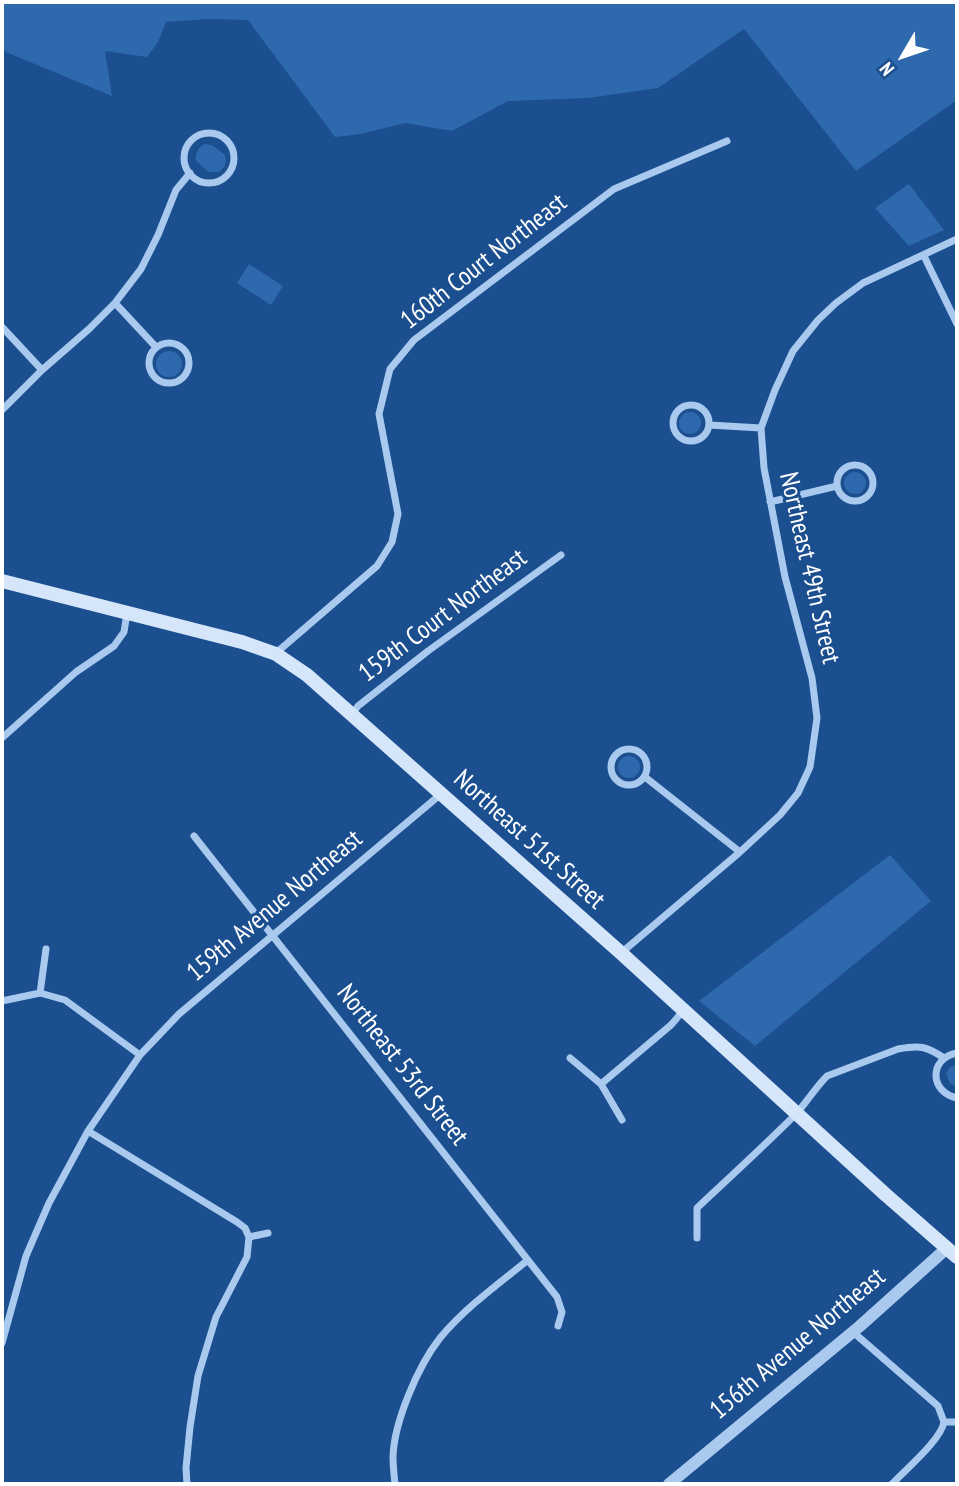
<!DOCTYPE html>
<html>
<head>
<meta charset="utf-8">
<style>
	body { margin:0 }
	#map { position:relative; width:959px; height:1486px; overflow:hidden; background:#1b4f8f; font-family:"PT Sans Narrow",sans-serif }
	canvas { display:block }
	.frame { position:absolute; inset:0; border:4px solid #fff; pointer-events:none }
	.north { position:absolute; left:868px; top:21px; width:70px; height:70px; -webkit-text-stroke:5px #1b4f8f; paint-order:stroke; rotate:231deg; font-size:19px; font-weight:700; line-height:28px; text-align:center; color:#fff }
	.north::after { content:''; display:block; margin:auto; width:24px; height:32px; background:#fff; clip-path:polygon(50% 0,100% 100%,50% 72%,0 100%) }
</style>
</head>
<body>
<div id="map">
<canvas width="959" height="1486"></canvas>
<div class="frame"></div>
<div class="north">N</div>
</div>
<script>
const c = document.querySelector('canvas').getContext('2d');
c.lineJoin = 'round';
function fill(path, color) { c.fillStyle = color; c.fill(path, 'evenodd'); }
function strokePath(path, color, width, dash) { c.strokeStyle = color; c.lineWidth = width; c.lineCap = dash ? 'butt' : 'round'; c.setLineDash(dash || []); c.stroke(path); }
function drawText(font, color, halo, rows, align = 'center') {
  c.font = font + ' "PT Sans Narrow",sans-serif'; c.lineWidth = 6; c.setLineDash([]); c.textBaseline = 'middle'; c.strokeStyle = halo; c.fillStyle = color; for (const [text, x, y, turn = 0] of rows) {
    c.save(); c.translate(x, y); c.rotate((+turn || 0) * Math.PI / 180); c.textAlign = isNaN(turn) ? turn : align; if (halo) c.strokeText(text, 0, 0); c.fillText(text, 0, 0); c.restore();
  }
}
const green = new Path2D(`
	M 2,2 L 957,2 L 957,100 L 856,171 L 744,29 L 658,88 L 588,98 L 508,101 L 452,131 L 405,123 L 361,134 L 335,137 L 248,20 L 209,19 L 166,22 L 158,42 L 147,57 L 105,51 L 112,96 L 6,52 L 2,46 Z
	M 205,144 L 212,145 L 225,155 C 227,162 226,167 219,172 L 209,172 L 196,161 C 195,153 198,147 205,144 Z
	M 909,184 L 944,230 L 909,246 L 875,208 Z
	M 249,264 L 283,286 L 271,305 L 237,283 Z
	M156 364a13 13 0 1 1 26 0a13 13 0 1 1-26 0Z
	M679 423a11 11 0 1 1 22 0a11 11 0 1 1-22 0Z
	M844 483a11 11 0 1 1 22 0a11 11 0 1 1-22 0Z
	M618 767a11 11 0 1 1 22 0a11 11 0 1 1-22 0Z
	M 890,855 L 931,901 L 755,1046 L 699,1001 Z
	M 957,1064 L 957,1087 L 950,1084 L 946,1074 L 949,1068 Z`);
const minor = new Path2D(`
	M184 158a25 25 0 1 1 50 0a25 25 0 1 1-50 0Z
	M 924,256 L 957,324
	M 115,303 L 156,347
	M 2,327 L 42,370
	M149 363a20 20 0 1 1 40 0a20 20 0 1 1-40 0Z
	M673 423a18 18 0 1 1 36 0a18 18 0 1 1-36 0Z
	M 2,410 L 42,370 L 89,329 L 115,303 L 141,269 L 158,235 L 176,190 L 190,173
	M 709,425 L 761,428
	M837 483a18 18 0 1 1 36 0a18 18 0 1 1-36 0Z
	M 770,502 L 837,486
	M 276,653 L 377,566 L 392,542 L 398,514 L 379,414 L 390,369 L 414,340 L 614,189 L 727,141
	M 352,714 L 358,706 L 428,651 L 561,555
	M 2,738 L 76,672 L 114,646 L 124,632 L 127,613
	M611 767a18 18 0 1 1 36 0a18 18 0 1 1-36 0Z
	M 645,777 L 740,852
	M 194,836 L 557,1297 L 562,1312 L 558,1326
	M 621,953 L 740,852 L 780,815 L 798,793 L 810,767 L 817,718 L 812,678 L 785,577 L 764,468 L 761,428 L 775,390 L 793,351 L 818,320 L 836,303 L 863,283 L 957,239
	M 40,993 L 46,949
	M 2,1001 L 40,993 L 65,1000 L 140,1055
	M 957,1053 C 929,1058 929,1092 957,1098
	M 570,1058 L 601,1084 L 622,1120
	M 601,1084 L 671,1025 L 683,1011
	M 88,1131 L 237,1222 L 245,1228 L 249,1237
	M 249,1237 L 268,1233
	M 697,1238 L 697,1208 C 730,1177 764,1146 796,1114 C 807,1102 815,1088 827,1076 L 898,1049 C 920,1045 926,1046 944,1058
	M 853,1332 L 938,1406 L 944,1422
	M 2,1343 L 26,1256 L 49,1203 L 88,1131 L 140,1055 L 179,1014 L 441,794
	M 944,1422 L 957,1422
	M 187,1484 L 186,1468 L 190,1427 L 198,1376 L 216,1317 L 247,1257 L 249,1237
	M 395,1484 C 394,1475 393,1466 393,1457 C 394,1422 418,1366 440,1338 C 465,1308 498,1284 528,1260
	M 892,1484 C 905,1470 941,1440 944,1422`);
const tertiary = new Path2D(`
	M 669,1484 L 860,1326 L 947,1248`);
const secondary = new Path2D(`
	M 2,581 L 242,642 L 276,654 L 307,675 L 621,953 L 886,1195 L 957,1257`);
const streetNames = [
	["160th Court Northeast",484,262,-38],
	["Northeast 49th Street",809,568,77],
	["159th Court Northeast",443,616,-37],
	["Northeast 51st Street",529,840,42],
	["159th Avenue Northeast",275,906,-40],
	["Northeast 53rd Street",402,1065,52],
	["156th Avenue Northeast",798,1344,-40]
];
fill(green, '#2e69ad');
strokePath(minor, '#a9c9ee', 7);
strokePath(tertiary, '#a9c9ee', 12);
strokePath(secondary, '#d6e6fa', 14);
drawText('26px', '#fff', '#1b4f8f', streetNames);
</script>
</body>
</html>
